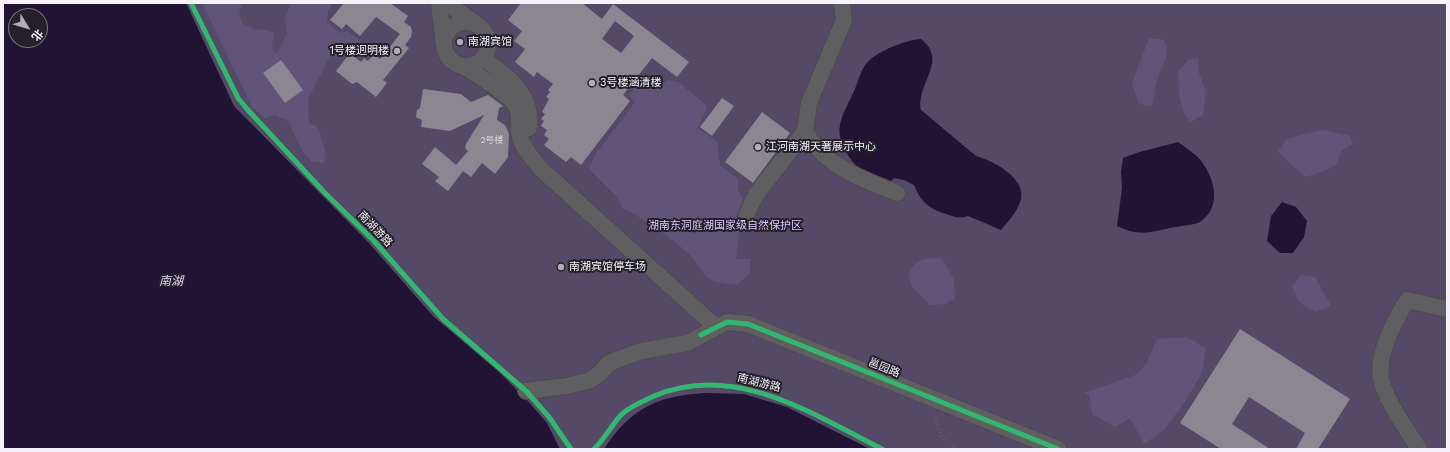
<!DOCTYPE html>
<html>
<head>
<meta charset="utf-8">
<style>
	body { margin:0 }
	#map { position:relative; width:1450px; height:452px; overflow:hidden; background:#2f2d33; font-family:"Work Sans","Noto Sans SC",sans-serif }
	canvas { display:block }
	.frame { position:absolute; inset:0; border:4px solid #f5f3f9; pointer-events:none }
	.north { position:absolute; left:8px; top:8px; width:40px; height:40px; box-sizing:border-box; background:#25212b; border:1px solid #78757d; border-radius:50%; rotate:128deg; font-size:11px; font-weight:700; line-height:16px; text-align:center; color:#f5f3f9 }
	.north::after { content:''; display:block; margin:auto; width:14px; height:18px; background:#b0aeb4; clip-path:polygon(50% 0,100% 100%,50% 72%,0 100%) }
</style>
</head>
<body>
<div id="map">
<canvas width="1450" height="452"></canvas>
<div class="frame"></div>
<div class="north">北</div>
</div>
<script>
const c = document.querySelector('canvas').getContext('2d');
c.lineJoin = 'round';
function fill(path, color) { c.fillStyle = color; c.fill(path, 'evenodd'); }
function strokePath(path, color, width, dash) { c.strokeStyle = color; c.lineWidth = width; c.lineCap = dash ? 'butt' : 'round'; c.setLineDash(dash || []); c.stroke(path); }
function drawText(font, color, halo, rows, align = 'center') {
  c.font = font + ' "Work Sans","Noto Sans SC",sans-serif'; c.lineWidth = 4; c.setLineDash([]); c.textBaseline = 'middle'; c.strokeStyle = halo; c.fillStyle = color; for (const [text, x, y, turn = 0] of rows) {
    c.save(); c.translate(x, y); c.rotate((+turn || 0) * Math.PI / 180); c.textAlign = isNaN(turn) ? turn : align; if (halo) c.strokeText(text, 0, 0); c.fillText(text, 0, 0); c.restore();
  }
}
const green = new Path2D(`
	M 3,3 L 1447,3 L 1447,449 L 3,449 ZM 16,16 L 40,16 L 40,40 L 16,40 Z`);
const forest = new Path2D(`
	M 202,3 L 242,3 L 239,13 L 242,23 L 255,30 L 262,29 L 274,33 L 272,46 L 274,53 L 278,52 L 287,34 L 285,21 L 290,3 L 333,3 L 328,11 L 327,22 L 340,33 L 348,31 L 361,42 L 366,49 L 363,54 L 352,49 L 343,57 L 331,54 L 308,99 L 309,122 L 319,129 L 326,154 L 324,163 L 312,162 L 303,152 L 288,121 L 275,115 L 265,118 L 252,107 Z
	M 1149,38 L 1164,40 C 1172,55 1161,66 1157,81 C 1154,89 1154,98 1152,106 L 1139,104 L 1132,83 Z
	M 1198,58 L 1199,73 L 1206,91 L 1203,115 L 1190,122 C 1178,107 1179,90 1178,71 L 1188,60 Z
	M 668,80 L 678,82 L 706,105 L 706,110 L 697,128 L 717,141 L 720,165 L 738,179 L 738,189 L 744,203 L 740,221 L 736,259 L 750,259 L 750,273 L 737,285 C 729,284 715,283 708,278 C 702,273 698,264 693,258 C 680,244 640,215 623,209 L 617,197 L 589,169 L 595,155 L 635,102 L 629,95 L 639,83 L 657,87 Z
	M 1324,130 L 1350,136 L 1353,144 L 1342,150 L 1336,165 L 1322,172 L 1305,177 L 1278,152 L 1286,140 L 1303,134 Z
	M 942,258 L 954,280 L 955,298 L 946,304 L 930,305 L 913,288 L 908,276 C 916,257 924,259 942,258 Z
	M 1301,275 L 1315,277 L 1331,306 L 1315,312 L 1299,302 L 1292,286 Z
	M 1186,337 L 1206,348 L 1202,373 L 1184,403 L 1164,430 L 1144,444 L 1130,418 L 1115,427 L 1092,414 L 1089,395 L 1084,393 L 1138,374 L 1147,362 L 1157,339 Z`);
const water = new Path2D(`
	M 3,3 L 186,3 L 234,106 L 369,243 L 433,316 L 499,372 L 527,400 L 547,423 L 560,449 L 3,449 ZM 16,16 L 40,16 L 40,40 L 16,40 Z
	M 921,39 C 949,61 916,83 921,110 L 976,156 C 992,160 1026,178 1021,199 C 1018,211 1008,222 1001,230 L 968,216 C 959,219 955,217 946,214 C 929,209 921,202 914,185 L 904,180 L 894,178 L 889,183 C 878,177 860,172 852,161 C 830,131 841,119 855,89 C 858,81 861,70 866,64 C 876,51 906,40 921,39 Z
	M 1178,142 C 1186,148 1196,154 1202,162 C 1215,180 1222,207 1200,222 C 1195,225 1177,226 1170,228 C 1148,233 1138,236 1117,226 L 1122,188 L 1121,172 L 1123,158 L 1136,153 Z
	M 1282,202 L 1296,207 L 1307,221 L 1304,237 L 1293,253 L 1280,253 L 1267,241 L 1271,216 Z
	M 705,393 L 744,394 L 787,407 L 870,449 L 604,449 C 631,408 657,396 705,393 Z`);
const building = new Path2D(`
	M 344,3 L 390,3 L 408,16 L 404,22 L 411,27 L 412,32 L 411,37 L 405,45 L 409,48 L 383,80 L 387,83 L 376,97 L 357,82 L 352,84 L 336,71 L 350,53 L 361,62 L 364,58 L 368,61 L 373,54 L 380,59 L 400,34 L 376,17 L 360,36 L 346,24 L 342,29 L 330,20 Z
	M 521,3 L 582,3 L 602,19 L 613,4 L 689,62 L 677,77 L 652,58 L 623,95 L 630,101 L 581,165 L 571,157 L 566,162 L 544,145 L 549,139 L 544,135 L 547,130 L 541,126 L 544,121 L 541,119 L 545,114 L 542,112 L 549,99 L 546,97 L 550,92 L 548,90 L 553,84 L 537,72 L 534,77 L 515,62 L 525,49 L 514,41 L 522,31 L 508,20 ZM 615,21 L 634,36 L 621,53 L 602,39 Z
	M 281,60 L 303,90 L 285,103 L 263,73 Z
	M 423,89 L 461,94 L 471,102 L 488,95 L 503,106 L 499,108 L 497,120 L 505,125 L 509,134 L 508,157 L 495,174 L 482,163 L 471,177 L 463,171 L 448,191 L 435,181 L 439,177 L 422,164 L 435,147 L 456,165 L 468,151 L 465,148 L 466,144 L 484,115 L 450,131 L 421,127 L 422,120 L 416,117 L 417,110 L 420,108 Z
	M 722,98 L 734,106 L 712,136 L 700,127 Z
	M 762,112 L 790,133 L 753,183 L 725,162 Z
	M 1240,329 L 1350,399 L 1318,449 L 1296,449 L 1305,433 L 1249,397 L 1232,424 L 1270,449 L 1221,449 L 1180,423 Z`);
const path = new Path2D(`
	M 934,413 L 941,436 L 955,449`);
const minor = new Path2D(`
	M 439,3 L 444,45
	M 447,3 L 476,24
	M444 44a22 22 0 1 1 44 0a22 22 0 1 1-44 0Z
	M 483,58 C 507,76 534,94 529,128
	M 463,66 C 476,74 511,95 517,108 C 521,117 518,123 519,132 C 521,147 532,157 541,169 L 716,327
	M 805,131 C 824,166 862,179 897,193
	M 746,216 L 755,196 L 805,131 L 809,103 L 844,20 L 842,5
	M 526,391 L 567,386 L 590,380 L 599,374 L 609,363 L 641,351 L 687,343 L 727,322 L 748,324 L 1058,449
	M 1419,449 C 1407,429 1385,401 1381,378 C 1377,351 1395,322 1407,300 L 1447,309`);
const cycleway = new Path2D(`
	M 191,3 L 238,98 L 247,109 L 324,192 L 374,241 L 443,319 L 526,391 L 549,417 L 571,449
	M 701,335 L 727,322 L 748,324 L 1058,449
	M 594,449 C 605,439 612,424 622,414 C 630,406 644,401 654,396 C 735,362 812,414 882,449`);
const markers = [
	[460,42,4,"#b0aeb4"],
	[397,51,4,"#b0aeb4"],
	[592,83,4,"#b0aeb4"],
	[758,147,4,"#b0aeb4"],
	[561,267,4,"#b0aeb4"]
];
const numberNames = [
	["2号楼",492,140]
];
const poiNames = [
	["南湖宾馆",468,42],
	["1号楼迥明楼",389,51,"right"],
	["3号楼涵清楼",600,83],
	["江河南湖天著展示中心",766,147],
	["南湖宾馆停车场",569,267]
];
const parkNames = [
	["湖南东洞庭湖国家级自然保护区",725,226]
];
const streetNames = [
	["南湖游路",375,229,46],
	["邕园路",884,368,22],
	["南湖游路",759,383,14]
];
const waterNames = [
	["南湖",171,281]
];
fill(green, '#544a68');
fill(forest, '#605478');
fill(water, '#201333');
fill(building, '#8a8692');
strokePath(minor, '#4c4b4f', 18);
strokePath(path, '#636266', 2, [1, 3]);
strokePath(minor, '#5f5e61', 16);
strokePath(cycleway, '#33b770', 5);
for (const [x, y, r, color] of markers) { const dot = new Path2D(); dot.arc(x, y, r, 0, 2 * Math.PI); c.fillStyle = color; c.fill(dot); strokePath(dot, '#25212b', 1.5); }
drawText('9px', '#dad8df', null, numberNames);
drawText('11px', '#f5f3f9', '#25212b', poiNames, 'left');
drawText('11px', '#d7c5fc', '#25212b', parkNames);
drawText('11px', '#f5f3f9', '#25212b', streetNames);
drawText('italic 12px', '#e1d4fd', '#25212b', waterNames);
</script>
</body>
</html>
